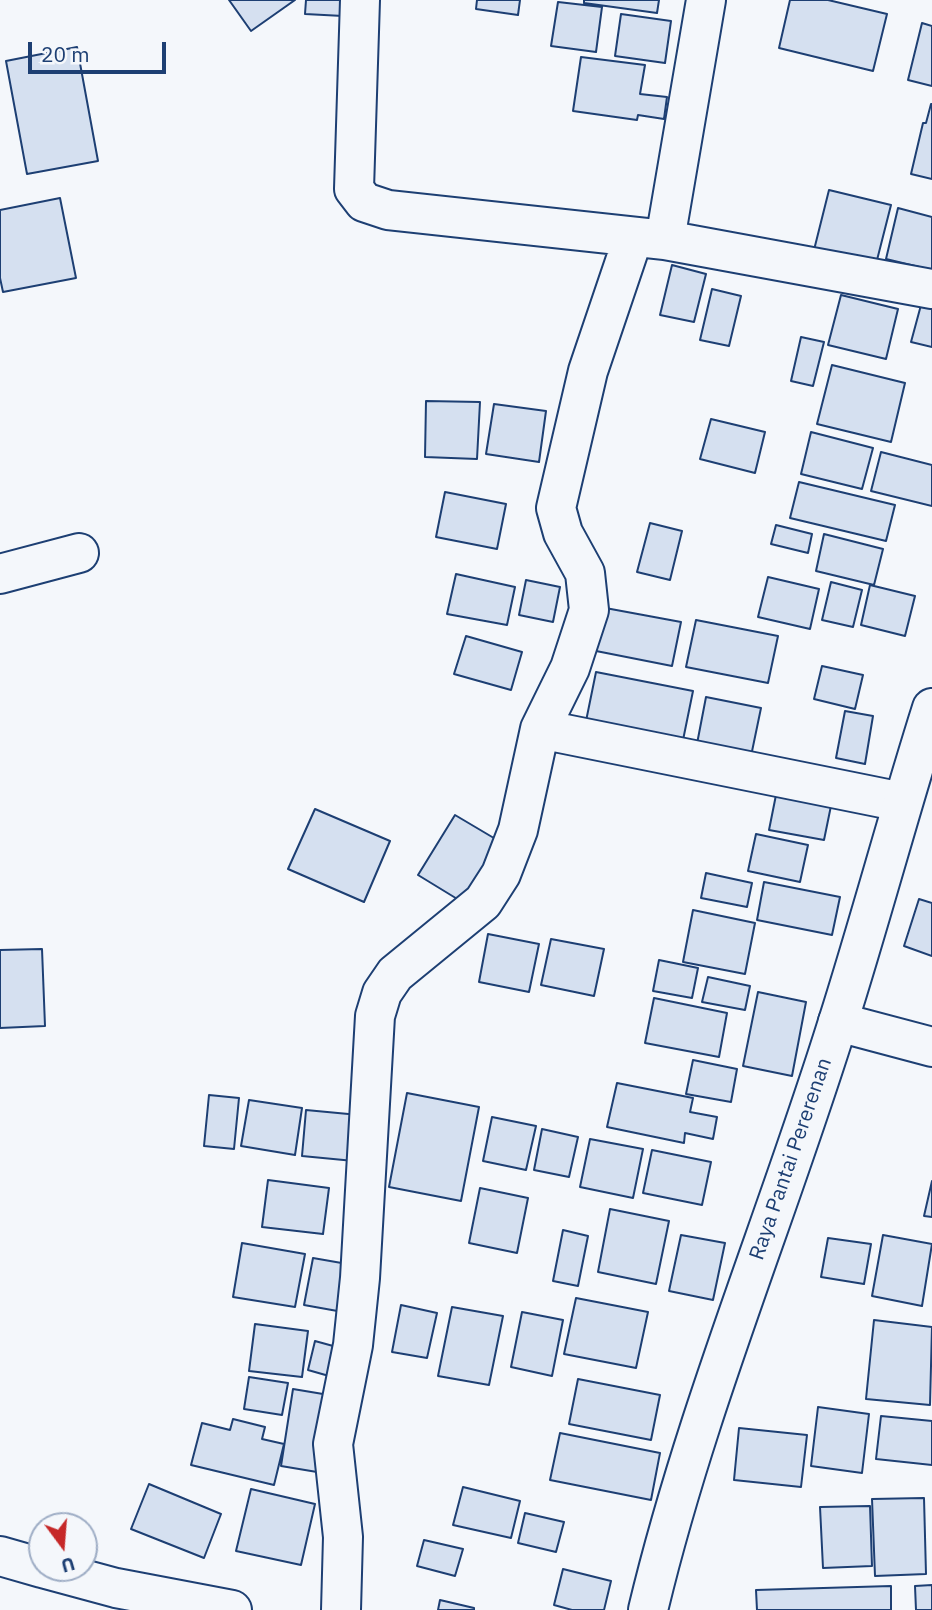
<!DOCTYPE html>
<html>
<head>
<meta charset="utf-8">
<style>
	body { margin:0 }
	#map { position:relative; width:932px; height:1610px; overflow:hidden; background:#f4f7fb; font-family:"IBM Plex Sans",sans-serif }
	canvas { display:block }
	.north { position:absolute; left:28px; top:1512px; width:70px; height:70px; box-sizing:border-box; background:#f4f7fb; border:2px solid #9eadc5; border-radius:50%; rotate:164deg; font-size:19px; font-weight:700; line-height:28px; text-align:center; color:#1d3f73 }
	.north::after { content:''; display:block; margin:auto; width:24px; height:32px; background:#c62828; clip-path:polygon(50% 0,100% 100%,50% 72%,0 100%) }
	.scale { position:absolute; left:28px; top:42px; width:138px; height:32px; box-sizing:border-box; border:4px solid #1d3f73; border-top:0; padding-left:9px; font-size:21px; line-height:24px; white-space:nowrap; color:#1d3f73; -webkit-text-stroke:5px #f4f7fb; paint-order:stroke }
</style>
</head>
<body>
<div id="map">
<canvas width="932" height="1610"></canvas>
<div class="north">U</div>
<div class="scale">20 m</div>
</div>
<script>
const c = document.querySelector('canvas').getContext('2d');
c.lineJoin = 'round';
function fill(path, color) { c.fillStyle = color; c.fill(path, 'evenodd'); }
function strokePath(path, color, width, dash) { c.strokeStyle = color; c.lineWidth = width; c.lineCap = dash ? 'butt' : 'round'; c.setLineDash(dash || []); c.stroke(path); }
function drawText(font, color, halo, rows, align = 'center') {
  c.font = font + ' "IBM Plex Sans",sans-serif'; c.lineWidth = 5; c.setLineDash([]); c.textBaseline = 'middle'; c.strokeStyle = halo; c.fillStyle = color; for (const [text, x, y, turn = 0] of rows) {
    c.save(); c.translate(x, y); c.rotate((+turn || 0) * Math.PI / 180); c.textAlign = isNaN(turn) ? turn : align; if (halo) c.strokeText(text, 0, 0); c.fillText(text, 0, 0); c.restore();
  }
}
const building = new Path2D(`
	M 229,0 L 295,0 L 251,31 Z
	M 306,0 L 344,0 L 343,16 L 305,14 Z
	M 477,0 L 520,0 L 518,15 L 476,9 Z
	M 584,0 L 659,0 L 657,13 L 584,3 Z
	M 790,0 L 828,0 L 887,14 L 873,71 L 779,48 Z
	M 558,2 L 602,7 L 596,52 L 551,46 Z
	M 621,14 L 671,21 L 665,63 L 615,56 Z
	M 922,23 L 932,26 L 932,86 L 908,80 Z
	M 77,47 L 98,161 L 27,174 L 6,61 Z
	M 581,57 L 645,65 L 640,94 L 667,97 L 664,119 L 638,115 L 637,120 L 573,111 Z
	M 931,104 L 932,104 L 932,179 L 911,174 L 923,123 L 926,123 Z
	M 829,190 L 891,205 L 876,264 L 814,250 Z
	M 60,198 L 76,278 L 3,292 L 0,278 L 0,210 Z
	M 898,208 L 932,217 L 932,270 L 886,259 Z
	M 672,265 L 706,274 L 694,322 L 660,315 Z
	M 712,289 L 741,296 L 729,346 L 700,340 Z
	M 841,295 L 898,309 L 886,359 L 828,345 Z
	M 921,305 L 932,307 L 932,347 L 911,342 Z
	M 801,337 L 824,342 L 813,386 L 791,381 Z
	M 832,365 L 905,383 L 891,442 L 817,424 Z
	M 426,401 L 480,402 L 477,459 L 425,457 Z
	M 494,404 L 546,411 L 539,462 L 486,454 Z
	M 711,419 L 765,432 L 755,473 L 700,459 Z
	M 811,432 L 873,448 L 862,489 L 801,474 Z
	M 881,452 L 932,465 L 932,506 L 871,491 Z
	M 799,482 L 895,505 L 886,541 L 790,518 Z
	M 445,492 L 506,504 L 497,549 L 436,537 Z
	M 650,523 L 682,531 L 670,580 L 637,572 Z
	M 776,525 L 812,534 L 808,553 L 771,544 Z
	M 824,534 L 883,549 L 874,585 L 816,571 Z
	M 456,574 L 515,587 L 507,625 L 447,614 Z
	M 768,577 L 819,589 L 810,629 L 758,617 Z
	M 526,580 L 560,587 L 553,622 L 519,615 Z
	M 831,582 L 862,590 L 853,627 L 822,620 Z
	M 870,585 L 915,596 L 905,636 L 861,625 Z
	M 600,607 L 681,622 L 672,666 L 591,650 Z
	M 696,620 L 778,636 L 768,683 L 686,667 Z
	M 466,636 L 522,652 L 511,690 L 454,674 Z
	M 822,666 L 863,675 L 855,709 L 814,699 Z
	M 596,672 L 693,691 L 682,745 L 585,726 Z
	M 706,697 L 761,708 L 750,761 L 696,749 Z
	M 845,711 L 873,716 L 865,764 L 836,758 Z
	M 778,785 L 833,796 L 824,840 L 769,830 Z
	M 315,809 L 390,841 L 364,902 L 288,869 Z
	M 455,815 L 509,847 L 472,908 L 418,875 Z
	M 756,834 L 808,845 L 800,882 L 748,871 Z
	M 706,873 L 752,883 L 747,907 L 701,898 Z
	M 764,882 L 840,897 L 832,935 L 757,920 Z
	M 919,899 L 932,903 L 932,956 L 904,946 Z
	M 693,910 L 755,923 L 745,974 L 683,962 Z
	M 488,934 L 539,944 L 529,992 L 479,982 Z
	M 551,939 L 604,949 L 594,996 L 541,985 Z
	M 42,949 L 45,1026 L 0,1028 L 0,950 Z
	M 659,960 L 698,968 L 692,998 L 653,991 Z
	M 708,977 L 750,986 L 745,1010 L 702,1002 Z
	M 758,992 L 806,1002 L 792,1076 L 743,1066 Z
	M 654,998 L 727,1013 L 719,1057 L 645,1043 Z
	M 693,1060 L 737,1069 L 731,1102 L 686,1094 Z
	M 617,1083 L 693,1098 L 690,1112 L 717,1117 L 713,1139 L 685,1133 L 684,1143 L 607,1127 Z
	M 407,1093 L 479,1107 L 461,1201 L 389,1187 Z
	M 209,1095 L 239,1098 L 234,1149 L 204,1146 Z
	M 249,1100 L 302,1108 L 295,1155 L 241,1146 Z
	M 306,1110 L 359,1115 L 354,1161 L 302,1156 Z
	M 492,1117 L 536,1126 L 526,1170 L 483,1161 Z
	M 542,1129 L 578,1137 L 569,1177 L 534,1170 Z
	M 590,1139 L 643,1149 L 633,1198 L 580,1187 Z
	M 652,1150 L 711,1162 L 702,1205 L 643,1193 Z
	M 268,1180 L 329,1188 L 323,1234 L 262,1227 Z
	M 932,1181 L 932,1217 L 924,1216 Z
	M 480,1188 L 528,1198 L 517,1253 L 469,1243 Z
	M 610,1209 L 669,1221 L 656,1284 L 598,1272 Z
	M 563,1230 L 588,1236 L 578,1286 L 553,1281 Z
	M 681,1235 L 725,1243 L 713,1300 L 669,1291 Z
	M 883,1235 L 932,1244 L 922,1306 L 872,1296 Z
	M 828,1238 L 871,1244 L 864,1284 L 821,1277 Z
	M 242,1243 L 305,1254 L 295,1307 L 233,1297 Z
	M 313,1258 L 353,1265 L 343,1312 L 304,1305 Z
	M 576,1298 L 648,1312 L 636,1368 L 564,1354 Z
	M 401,1305 L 437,1313 L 427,1358 L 392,1352 Z
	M 452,1307 L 503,1316 L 489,1385 L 438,1376 Z
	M 522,1312 L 563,1320 L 552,1376 L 511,1367 Z
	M 874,1320 L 932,1327 L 930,1405 L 866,1399 Z
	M 255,1324 L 308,1331 L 302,1377 L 249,1371 Z
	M 315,1341 L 344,1349 L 336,1378 L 308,1370 Z
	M 249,1377 L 288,1383 L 282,1415 L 244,1409 Z
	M 578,1379 L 660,1395 L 651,1440 L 569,1424 Z
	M 293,1389 L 335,1396 L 323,1473 L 281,1466 Z
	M 818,1407 L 869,1414 L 862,1473 L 811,1466 Z
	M 881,1416 L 932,1421 L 932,1465 L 876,1459 Z
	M 233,1419 L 265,1427 L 262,1439 L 284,1444 L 274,1485 L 191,1465 L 202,1423 L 230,1430 Z
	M 739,1428 L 807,1435 L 801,1487 L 734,1480 Z
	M 560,1433 L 660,1453 L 651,1500 L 550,1480 Z
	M 149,1484 L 221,1514 L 204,1558 L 131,1529 Z
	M 463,1487 L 520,1501 L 511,1538 L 453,1525 Z
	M 251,1489 L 315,1504 L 301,1565 L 236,1551 Z
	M 924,1498 L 926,1574 L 875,1576 L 872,1499 Z
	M 870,1506 L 872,1566 L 823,1568 L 820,1507 Z
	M 525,1513 L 564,1522 L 556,1552 L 518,1543 Z
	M 424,1540 L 463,1549 L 455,1576 L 417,1566 Z
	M 563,1569 L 611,1581 L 604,1610 L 572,1610 L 554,1605 Z
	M 932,1585 L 932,1610 L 916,1610 L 915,1586 Z
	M 891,1586 L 891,1610 L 757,1610 L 756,1590 Z
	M 440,1600 L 474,1608 L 474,1610 L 438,1610 Z`);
const street = new Path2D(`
	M 360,0 L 354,189 L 364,202 L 388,210 L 665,240 L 932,289
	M 665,240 L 706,0
	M 0,574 L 79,553
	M 540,729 L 902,802
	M 838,1022 L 932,1047
	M 0,1556 L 42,1568
	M 42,1568 L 116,1588 L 232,1610
	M 341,1610 L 343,1537 L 333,1444 L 353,1345 L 360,1278 L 375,1016 L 382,993 L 395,974 L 483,902 L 501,874 L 518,830 L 540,729 L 570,668 L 589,610 L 585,573 L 563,533 L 556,508 L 588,371 L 633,238`);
const secondary = new Path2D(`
	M 648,1610 C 696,1409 777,1218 838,1022 C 871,918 899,812 932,708`);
const streetNames = [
	["Raya Pantai Pererenan",791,1159,-71]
];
fill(building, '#d5e0f0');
strokePath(building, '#1d3f73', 2);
strokePath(street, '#1d3f73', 42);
strokePath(secondary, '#1d3f73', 42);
strokePath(street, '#f4f7fb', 38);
strokePath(secondary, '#f4f7fb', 38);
drawText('21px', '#1d3f73', '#f4f7fb', streetNames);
</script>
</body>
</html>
